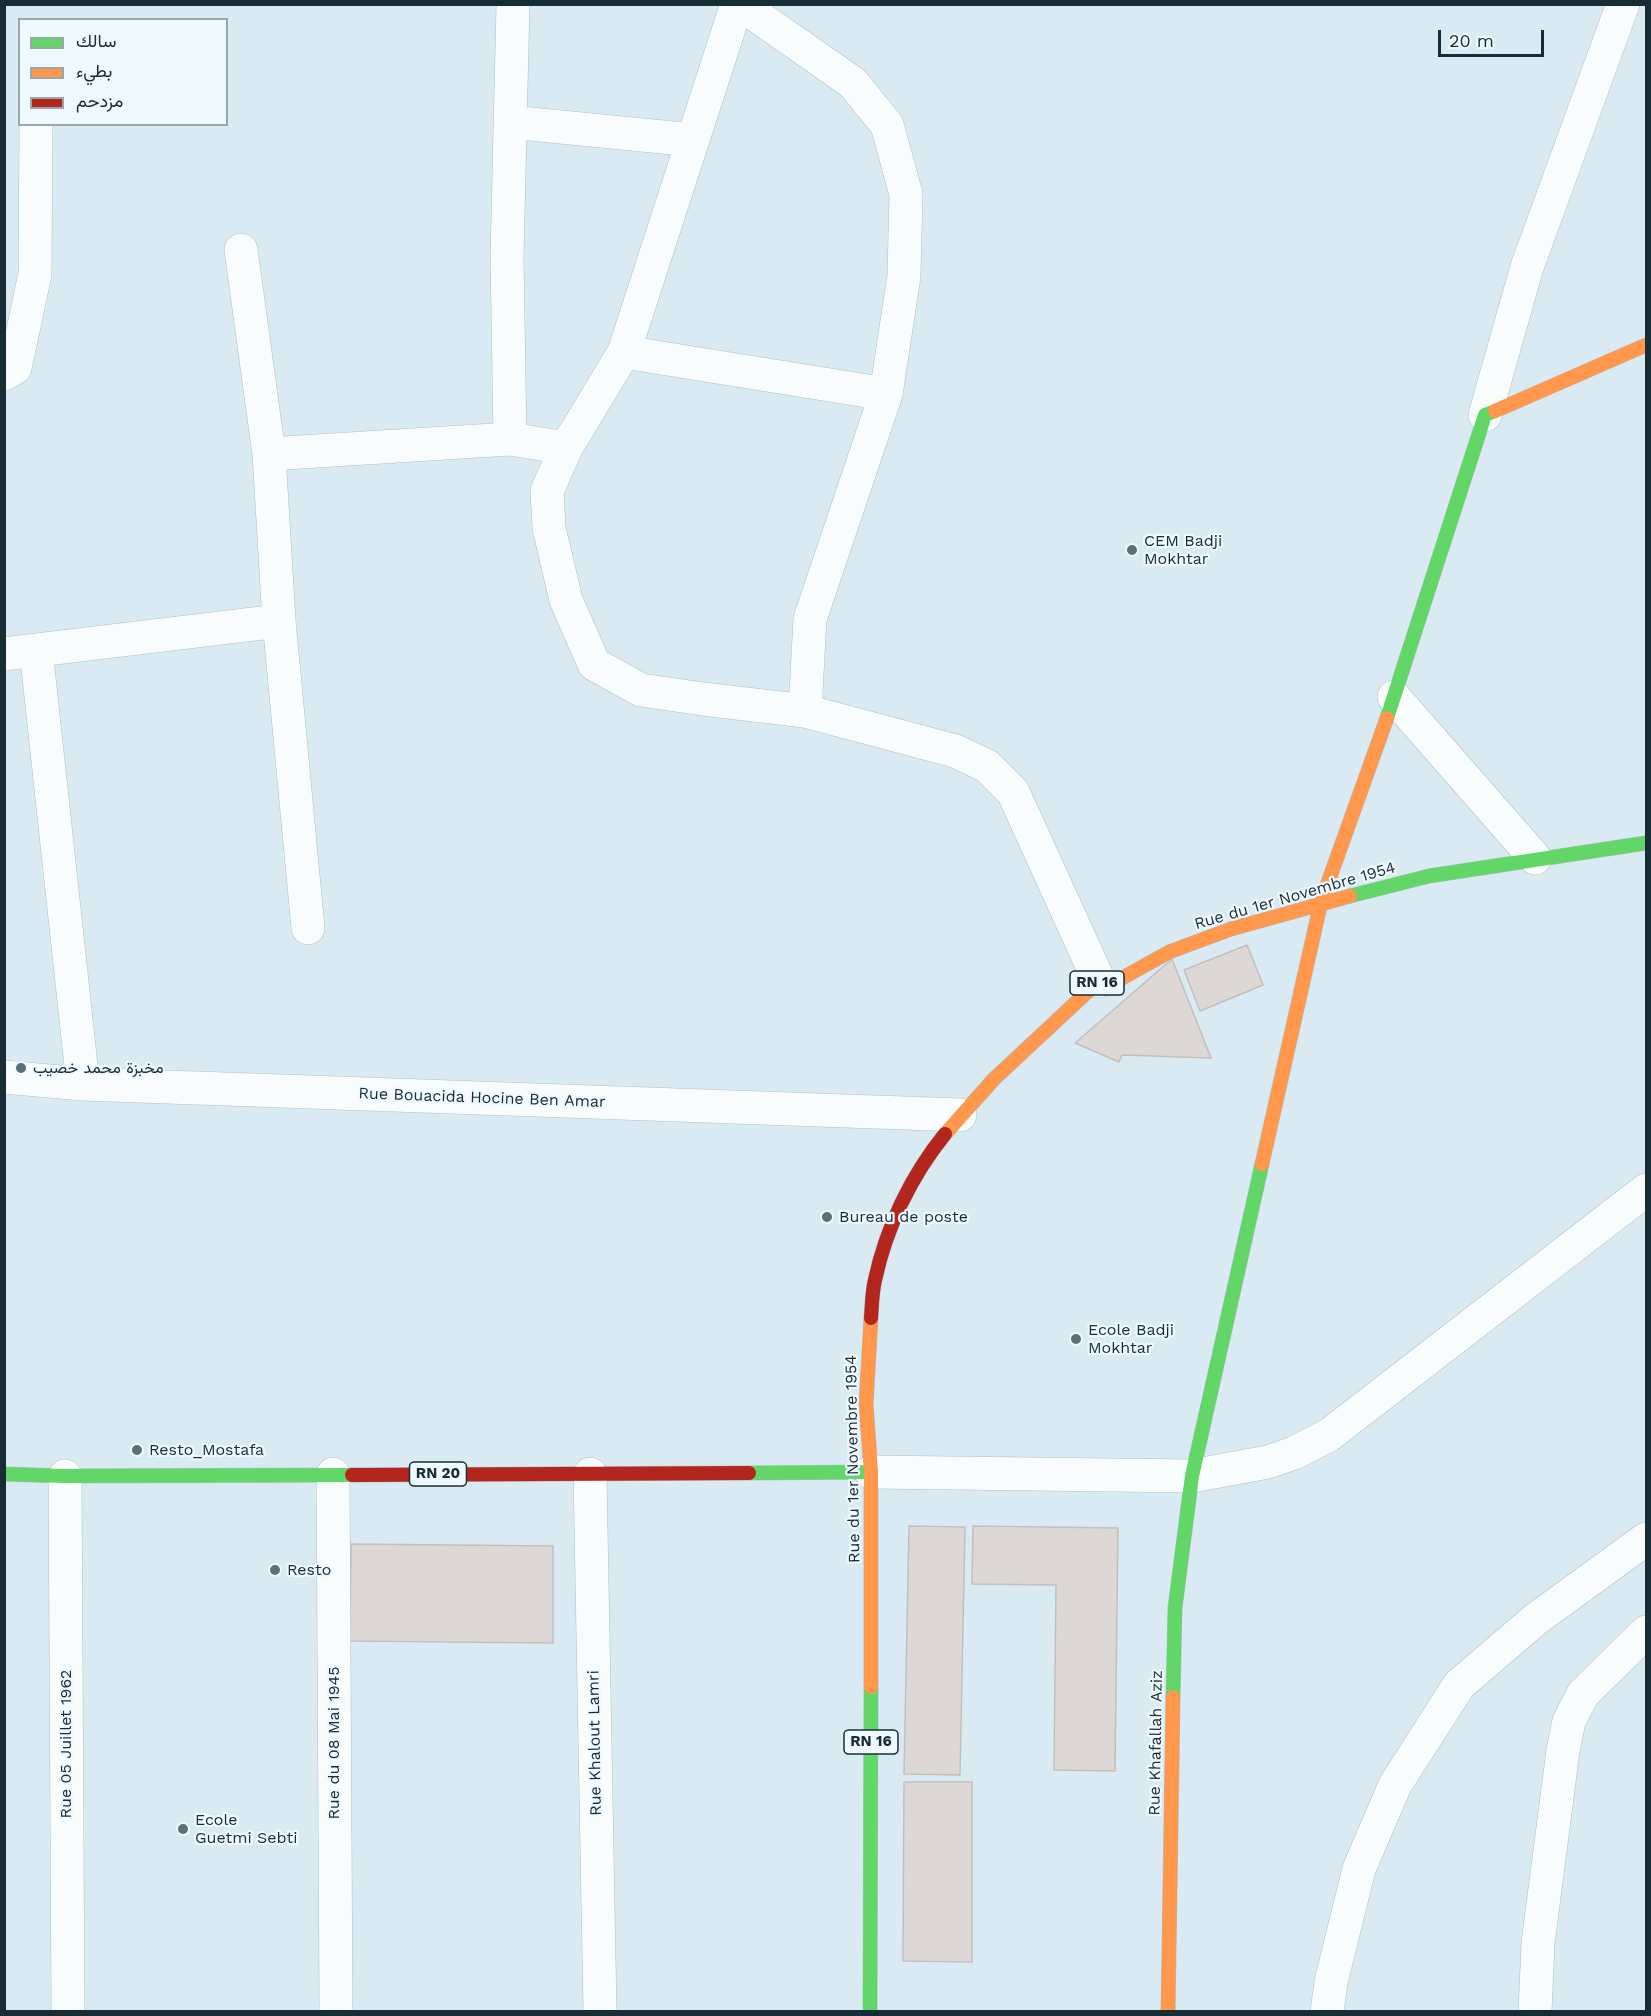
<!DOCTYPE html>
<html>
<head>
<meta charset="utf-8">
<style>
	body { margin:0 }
	#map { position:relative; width:1651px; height:2016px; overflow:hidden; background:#daeaf2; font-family:"Work Sans",Vazirmatn,sans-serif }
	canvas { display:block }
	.frame { position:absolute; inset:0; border:6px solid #182c36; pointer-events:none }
	.legend { position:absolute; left:18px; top:18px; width:210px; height:108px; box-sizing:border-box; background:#eef8fd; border:2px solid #98a6ad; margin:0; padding:8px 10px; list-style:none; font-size:18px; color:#182c36 }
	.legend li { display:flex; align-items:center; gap:12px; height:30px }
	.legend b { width:30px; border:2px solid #98a6ad }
	.scale { position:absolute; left:1438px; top:30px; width:106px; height:27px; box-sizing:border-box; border:3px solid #182c36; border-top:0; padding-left:8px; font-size:18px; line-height:21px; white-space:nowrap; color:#182c36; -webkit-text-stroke:4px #eef8fd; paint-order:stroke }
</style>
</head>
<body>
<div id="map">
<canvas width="1651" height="2016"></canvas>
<div class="frame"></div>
<ul class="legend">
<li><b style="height:8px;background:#63d668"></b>سالك</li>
<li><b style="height:8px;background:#ff974d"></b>بطيء</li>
<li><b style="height:8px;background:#b3261e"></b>مزدحم</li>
</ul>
<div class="scale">20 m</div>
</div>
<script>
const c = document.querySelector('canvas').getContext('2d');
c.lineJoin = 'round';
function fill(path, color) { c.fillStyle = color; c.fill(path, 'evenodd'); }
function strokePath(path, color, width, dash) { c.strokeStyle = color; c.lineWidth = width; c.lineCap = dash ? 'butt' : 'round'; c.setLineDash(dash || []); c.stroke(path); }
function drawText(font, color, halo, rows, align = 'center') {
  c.font = font + ' "Work Sans",Vazirmatn,sans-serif'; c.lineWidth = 4.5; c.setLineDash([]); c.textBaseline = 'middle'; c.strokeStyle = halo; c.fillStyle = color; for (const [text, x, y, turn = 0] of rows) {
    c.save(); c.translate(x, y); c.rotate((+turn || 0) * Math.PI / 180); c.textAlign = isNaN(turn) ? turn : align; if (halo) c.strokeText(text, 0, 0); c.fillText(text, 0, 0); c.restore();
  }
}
const building = new Path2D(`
	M 1247,945 L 1263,985 L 1200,1011 L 1184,970 Z
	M 1172,959 L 1211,1058 L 1122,1055 L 1119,1062 L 1075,1043 Z
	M 909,1526 L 965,1527 L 960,1775 L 904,1774 Z
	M 973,1526 L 1118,1528 L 1115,1771 L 1054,1770 L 1056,1585 L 972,1584 Z
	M 351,1544 L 553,1546 L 553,1643 L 350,1641 Z
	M 904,1782 L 972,1782 L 972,1962 L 903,1961 Z`);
const street = new Path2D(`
	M 740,4 L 853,83 L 887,125 L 906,194 L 904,276 L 886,394 L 810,619 L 805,711
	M 510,122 L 693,140
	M 241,250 L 269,454 L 279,621 L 308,928
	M 624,352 L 886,394
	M 4,374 L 15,368 L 35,274 L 36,124
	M 1485,415 L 1527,267 L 1623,4
	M 510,439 L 507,257 L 513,4
	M 566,448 L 624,352 L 737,4
	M 269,454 L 510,439 L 566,448 L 547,491 L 549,528 L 566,600 L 594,664 L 641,690 L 703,699 L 805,711 L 955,751 L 987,766 L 1013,792 L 1099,981
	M 36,650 L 83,1084
	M 4,654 L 279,621
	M 1394,697 L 1535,858
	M 4,1077 L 83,1084 L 960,1115
	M 871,1472 L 1192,1476 L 1268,1462 L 1294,1453 L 1329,1435 L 1646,1190
	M 333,1474 L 336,2012
	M 590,1474 L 600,2012
	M 65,1476 L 68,2012
	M 1327,2012 L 1331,1982 L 1359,1869 L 1395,1785 L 1459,1685 L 1536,1619 L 1646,1539
	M 1535,2012 L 1538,1943 L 1563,1751 L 1569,1721 L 1583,1694 L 1646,1632`);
const fast = new Path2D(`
	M 1387,718 L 1485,415 L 1495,411
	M 1350,896 L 1429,876 L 1646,843
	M 749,1473 L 871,1472
	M 4,1474 L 65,1476 L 352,1475
	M 1173,1697 L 1175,1608 L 1192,1476 L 1262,1164
	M 870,2012 L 871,1687`);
const slow = new Path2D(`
	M 1495,411 L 1646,345
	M 945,1134 L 994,1079 L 1099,981 L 1117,981 L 1169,952 L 1231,929 L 1350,896
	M 1262,1164 L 1321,902 L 1387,718
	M 871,1687 L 871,1472 L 866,1404 L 871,1318
	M 1168,2012 L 1173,1697`);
const jam = new Path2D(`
	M 871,1318 C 872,1305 872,1292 875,1280 C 886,1228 911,1176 945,1134
	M 352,1475 L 749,1473`);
const markers = [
	[1132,550,6,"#5c6e78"],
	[21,1068,6,"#5c6e78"],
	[827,1217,6,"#5c6e78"],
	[1076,1339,6,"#5c6e78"],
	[137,1450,6,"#5c6e78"],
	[275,1570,6,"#5c6e78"],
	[183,1829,6,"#5c6e78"]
];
const shields = [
	[1097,983,54],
	[438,1474,57],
	[871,1742,54]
];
const shieldNames = [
	["RN 16",1097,983],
	["RN 20",438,1474],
	["RN 16",871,1742]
];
const poiNames = [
	["CEM Badji",1144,541],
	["Mokhtar",1144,559],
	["مخبزة محمد خصيب",33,1068],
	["Bureau de poste",839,1217],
	["Ecole Badji",1088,1330],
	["Mokhtar",1088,1348],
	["Resto_Mostafa",149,1450],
	["Resto",287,1570],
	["Ecole",195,1820],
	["Guetmi Sebti",195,1838]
];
const streetNames = [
	["Rue du 1er Novembre 1954",1295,896,-16],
	["Rue Bouacida Hocine Ben Amar",482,1098,2],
	["Rue du 1er Novembre 1954",853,1459,-91],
	["Rue du 08 Mai 1945",334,1743,-90],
	["Rue Khalout Lamri",595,1743,-91],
	["Rue Khafallah Aziz",1156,1743,-89],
	["Rue 05 Juillet 1962",66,1744,-90]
];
fill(building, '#ddd8d5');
strokePath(building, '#c1c0be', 1.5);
strokePath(street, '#aebfc7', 34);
strokePath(fast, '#aebfc7', 15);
strokePath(slow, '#aebfc7', 15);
strokePath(jam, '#aebfc7', 15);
strokePath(street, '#f9fcfd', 33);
strokePath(fast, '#63d668', 14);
strokePath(slow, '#ff974d', 14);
strokePath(jam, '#b3261e', 14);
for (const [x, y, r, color] of markers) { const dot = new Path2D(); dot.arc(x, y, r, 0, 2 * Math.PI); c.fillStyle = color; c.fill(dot); strokePath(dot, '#eef8fd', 2); }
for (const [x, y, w] of shields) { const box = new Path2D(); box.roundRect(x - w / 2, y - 12, w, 24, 4.5); c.fillStyle = '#eef8fd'; c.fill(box); strokePath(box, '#182c36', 1.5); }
drawText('bold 15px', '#182c36', null, shieldNames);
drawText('16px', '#182c36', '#eef8fd', poiNames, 'left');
drawText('16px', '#182c36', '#eef8fd', streetNames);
</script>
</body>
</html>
